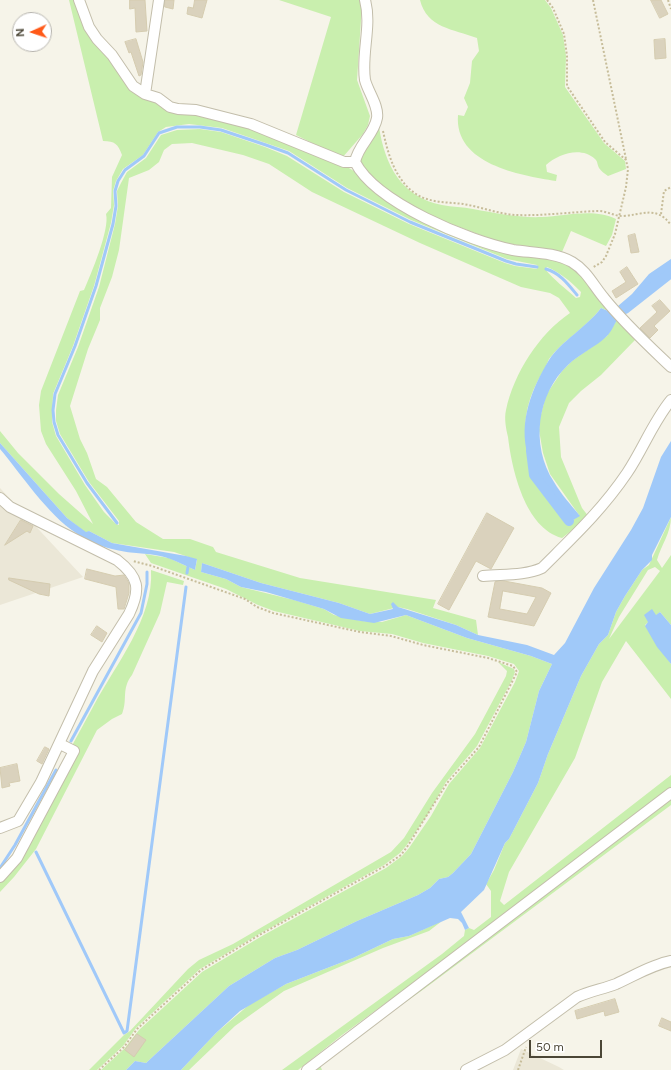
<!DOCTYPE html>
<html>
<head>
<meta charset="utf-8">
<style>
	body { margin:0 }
	#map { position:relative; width:671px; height:1070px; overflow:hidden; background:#f6f4e9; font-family:Figtree,sans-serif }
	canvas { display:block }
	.north { position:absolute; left:12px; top:12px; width:40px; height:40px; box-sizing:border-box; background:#fff; border:1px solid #b7b5af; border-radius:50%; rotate:267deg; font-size:11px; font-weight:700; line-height:16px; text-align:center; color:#4b4636 }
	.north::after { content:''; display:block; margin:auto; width:14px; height:18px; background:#ff5918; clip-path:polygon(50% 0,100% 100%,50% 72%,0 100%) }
	.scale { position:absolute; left:529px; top:1040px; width:73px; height:18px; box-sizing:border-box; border:2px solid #4b4636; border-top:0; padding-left:5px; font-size:12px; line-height:14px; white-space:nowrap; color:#4b4636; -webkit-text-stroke:3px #fff; paint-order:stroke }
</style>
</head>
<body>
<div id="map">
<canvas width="671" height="1070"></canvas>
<div class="north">N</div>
<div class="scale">50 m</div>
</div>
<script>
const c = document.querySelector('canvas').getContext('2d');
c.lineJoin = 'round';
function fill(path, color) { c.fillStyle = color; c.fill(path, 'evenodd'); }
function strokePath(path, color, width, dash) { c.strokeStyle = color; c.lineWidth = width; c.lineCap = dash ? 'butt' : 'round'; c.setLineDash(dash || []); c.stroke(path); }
const residential = new Path2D(`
	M 0,488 L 83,577 L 0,605 Z
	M 521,1049 L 559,1067 L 564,1070 L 513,1070 Z`);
const green = new Path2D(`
	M 69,0 L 76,0 L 104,49 L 131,88 L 196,112 L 231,122 L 344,165 L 458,235 L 544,256 L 577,268 L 610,310 L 608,311 L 601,308 C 587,327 562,341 549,359 C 547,363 546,367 544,370 C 511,422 525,467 560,512 L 568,513 L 573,520 L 579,515 L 550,474 L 543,453 L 539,430 L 540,418 L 546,395 L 562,371 L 572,361 L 607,336 L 618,318 L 635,340 L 601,375 L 581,391 L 569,403 L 559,427 L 561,457 L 582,508 L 589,517 L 562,538 C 525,528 512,470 508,437 C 506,429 504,418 506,410 C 514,373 539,334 570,313 L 559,298 L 550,293 L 521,287 L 420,243 L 312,192 L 269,164 L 243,155 L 192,143 L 172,144 L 164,150 L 159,162 L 149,170 L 129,178 L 119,250 L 112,277 L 100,308 L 100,320 L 88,349 L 70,406 L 80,439 L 87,453 L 96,479 L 107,487 L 136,522 L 163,539 L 190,539 L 213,547 L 216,552 L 300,578 L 436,600 L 433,608 L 476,620 L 478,635 L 456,625 L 407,609 L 398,607 L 370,614 L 339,603 L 261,583 L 202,563 L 201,572 L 226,579 L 241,587 L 294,600 L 324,609 L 334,615 L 362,621 L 382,622 L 406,615 L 467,638 L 531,656 L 552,664 L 539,691 L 526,742 L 513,772 L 471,854 L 453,873 L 448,877 L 439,879 L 430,888 L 418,895 L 357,921 L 297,950 L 275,958 L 229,986 L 146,1063 L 135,1061 L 126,1070 L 101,1070 L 125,1048 L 139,1030 L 202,972 L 262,936 L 386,868 L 402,856 L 409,848 L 431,816 L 449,784 L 480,748 L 515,682 L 519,671 L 514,664 L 488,656 L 423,643 L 392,634 L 360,631 L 274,611 L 258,605 L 226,589 L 151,563 L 145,554 L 169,558 L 195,570 L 197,560 L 174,552 L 112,543 L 89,531 L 86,533 L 67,518 L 0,443 L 0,431 L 18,453 L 59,494 L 93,524 L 76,491 L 46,444 L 41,431 L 39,405 L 41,391 L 80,291 L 84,290 C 91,274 110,229 106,214 L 111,208 L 112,177 L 122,155 C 118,144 115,141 103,141 ZM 189,124 L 222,128 L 289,151 L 347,188 L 411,220 L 507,259 L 537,265 L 538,267 L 537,269 L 515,266 L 505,263 L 409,224 L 344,192 L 287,156 L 265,147 L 221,132 L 200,129 L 177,130 L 161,135 L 146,158 L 127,172 L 121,183 L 117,191 L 118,206 L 115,224 L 99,287 L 78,347 L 58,395 L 56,410 L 56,421 L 60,434 L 89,482 L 119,521 L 119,525 L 116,524 L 104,512 L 85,485 L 56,436 L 52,422 L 53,394 L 73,346 L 94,286 L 111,223 L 114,205 L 113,191 L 116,181 L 123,169 L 143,155 L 158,132 L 166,127 ZM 547,267 C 561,273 570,281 581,292 L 580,297 L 576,298 C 565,288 554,280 545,269 Z
	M 279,0 L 360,0 L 362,5 L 357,80 L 370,116 L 368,125 L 363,134 L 342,158 L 296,135 L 331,17 Z
	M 420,0 L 545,0 L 551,8 L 563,35 L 566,56 L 565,87 L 604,143 L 625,161 L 626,169 L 608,176 C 605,174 601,171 599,168 C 597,164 598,162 595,159 C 581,146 558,154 546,165 L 547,172 L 557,175 L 556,181 C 519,175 454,164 458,115 L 464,116 L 468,107 L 464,98 L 470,83 L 472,61 L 479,51 L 477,38 C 453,29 427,28 420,0 Z
	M 379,127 C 385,165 401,197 442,205 C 452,207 463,207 473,209 C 496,213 518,218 542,217 C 565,216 594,208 616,219 L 612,235 L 606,246 L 571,231 L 562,252 L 499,242 L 438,219 L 398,199 L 360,166 L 360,151 Z
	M 671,517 C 671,533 661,545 657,560 L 662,568 L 671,555 L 671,625 L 660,612 L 645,625 L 671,664 L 671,699 L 626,641 L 602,682 L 575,758 L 509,872 L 500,901 L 504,905 L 671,775 L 671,789 L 438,965 L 342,1035 L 298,1070 L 282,1070 L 442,954 L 464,936 L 465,930 L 469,928 L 474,930 L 491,917 L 491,891 L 486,884 L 494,870 L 505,843 L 509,839 L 538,783 L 548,754 L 581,676 L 599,644 L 608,635 L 616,612 L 625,596 L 642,570 L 649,565 ZM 655,567 L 660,571 L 609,639 L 619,617 L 648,570 Z
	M 151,570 L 184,581 L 183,585 L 167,582 L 160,613 L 132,675 C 121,689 128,699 122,714 L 112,719 L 97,730 L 36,849 L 14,877 L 0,892 L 0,882 C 32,823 62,763 94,705 C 116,664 154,618 151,570 Z
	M 498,662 L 514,669 L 515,672 L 512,680 L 477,746 L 446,782 L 428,814 L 406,846 L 400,853 L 384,865 L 261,933 L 200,969 L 136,1028 L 123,1046 L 97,1070 L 89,1070 L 124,1035 L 130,1031 L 188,969 L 199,960 L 233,944 L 391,852 L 404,838 L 432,793 L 475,734 L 506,676 L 507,671 Z
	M 671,798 L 671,805 L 424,989 L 345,1045 L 320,1065 L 322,1070 L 312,1070 L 342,1043 Z
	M 442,921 L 429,931 L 383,948 L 284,991 L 235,1026 L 189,1070 L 181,1070 L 216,1033 L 250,1004 L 286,984 L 353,958 L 393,939 L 409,936 Z`);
const water = new Path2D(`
	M 671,259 L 671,273 L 644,293 L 623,313 L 618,306 L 632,294 L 649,274 Z
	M 601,308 L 608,311 L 610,310 L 618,318 C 615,323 612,331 607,336 C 596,347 579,354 568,365 C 537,394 530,445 554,482 C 561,494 571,505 580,516 L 573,520 L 568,513 L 565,515 C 551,505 542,488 536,472 C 534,467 530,462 528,456 C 518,422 532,388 549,360 C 560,342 587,327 601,308 Z
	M 671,441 L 671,517 L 652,555 L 652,560 L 642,570 L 625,596 L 616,612 L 608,635 L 599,644 L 581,676 L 548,754 L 538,783 L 509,839 L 505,843 L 484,890 L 461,912 L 469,928 L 465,930 L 462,923 L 458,919 L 450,918 L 409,936 L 393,939 L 353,958 L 286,984 L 240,1011 L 216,1033 L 181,1070 L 126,1070 L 135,1061 L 146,1063 L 229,986 L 275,958 L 297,950 L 357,921 L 418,895 L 430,888 L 439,879 L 448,877 L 453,873 L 471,854 L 513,772 L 526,742 L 539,691 L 552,664 L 531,656 L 467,638 L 406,615 L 374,623 L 341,618 L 324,609 L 266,592 L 241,587 L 226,579 L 201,572 L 202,563 L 261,583 L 339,603 L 370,614 L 393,609 L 391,604 L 393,602 L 398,607 L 456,625 L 478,635 L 527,645 L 554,655 L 565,643 L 594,588 L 631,530 L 643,508 L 661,457 Z
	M 0,443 L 67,518 L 86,532 L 89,531 L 112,543 L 186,556 L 197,559 L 195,570 C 182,564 169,557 155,555 C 141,553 126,553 112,549 C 99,546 86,541 76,533 C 48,515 21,474 0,449 Z
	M 652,609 L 656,615 L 660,612 L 671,625 L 671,664 L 657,647 L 645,626 L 648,622 L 644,615 Z`);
const stream = new Path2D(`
	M 546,269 C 560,273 568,284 577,295
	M 117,523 L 87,483 L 58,435 L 54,422 L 53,410 L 55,394 L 75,346 L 96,286 L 113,224 L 116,206 L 115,191 L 118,181 L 125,170 L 144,156 L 159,133 L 177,127 L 200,127 L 221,130 L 266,145 L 288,153 L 346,190 L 410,222 L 506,261 L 516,264 L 537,267
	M 187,573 L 188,567
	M 71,741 L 141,613 L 147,584 L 147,572
	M 36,852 L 124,1033 L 127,1031 L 186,587
	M 0,868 L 15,845 L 56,770`);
const canal = new Path2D(`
	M 625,309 L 671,273
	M 531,451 L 534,475 L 569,521`);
const building = new Path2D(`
	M 130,0 L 145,0 L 147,31 L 136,32 L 135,8 L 130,9 Z
	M 165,0 L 174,0 L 173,9 L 165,7 Z
	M 195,0 L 207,0 L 202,18 L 187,14 L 188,7 L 193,8 Z
	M 651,0 L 661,0 L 668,14 L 660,18 Z
	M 136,39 L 143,62 L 141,75 L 139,76 L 131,52 L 129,53 L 125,42 Z
	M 665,39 L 666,58 L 655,59 L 654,40 Z
	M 635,234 L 639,252 L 631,253 L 628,236 Z
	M 627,267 L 638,284 L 616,298 L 612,291 L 626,282 L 620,272 Z
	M 660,300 L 670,311 L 654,326 L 658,330 L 650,338 L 640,328 L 657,312 L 652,306 Z
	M 487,513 L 514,528 L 491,569 L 476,561 L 449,610 L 438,604 Z
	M 21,520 L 33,526 L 30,533 L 27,531 L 5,545 Z
	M 87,569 L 115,576 L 124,575 L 129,583 L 129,593 L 124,609 L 118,609 L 116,587 L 85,579 Z
	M 9,578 L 50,584 L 49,596 L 39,594 L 9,580 Z
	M 504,581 L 542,588 L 551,593 L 534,626 L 488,617 L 495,582 ZM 503,591 L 536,597 L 527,614 L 500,609 Z
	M 97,626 L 107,633 L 102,642 L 91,635 Z
	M 45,747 L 49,749 L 42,764 L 37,761 Z
	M 17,764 L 20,781 L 9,783 L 10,786 L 2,788 L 0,768 Z
	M 615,999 L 619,1012 L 605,1016 L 604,1011 L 577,1019 L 575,1011 Z
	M 662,1018 L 671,1022 L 671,1031 L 659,1026 Z
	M 137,1034 L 146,1040 L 134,1057 L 125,1050 Z`);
const path = new Path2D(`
	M 547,0 L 553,8 L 564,34 L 567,56 L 567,86 L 605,142 L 626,160 L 628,169 L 626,187 L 615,234 L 606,256 L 602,262 L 592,268
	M 593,0 L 626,159
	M 668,0 L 671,9
	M 383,131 C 388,154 395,180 416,194 C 430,203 447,202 463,204 C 481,207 499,214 516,215 C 544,216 571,212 598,211 C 607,211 614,216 622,216 C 643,215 656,205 671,225
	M 661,214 L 664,191 L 671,187
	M 99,1070 L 124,1047 L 137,1029 L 201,970 L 261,934 L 385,866 L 401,855 L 407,847 L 447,783 L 479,747 L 517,672 L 513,666 L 488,658 L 423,645 L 391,636 L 360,632 L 273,613 L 257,607 L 245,599 L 152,566 L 133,561
	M 518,1070 L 526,1047`);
const minor = new Path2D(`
	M 79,0 L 89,27 L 97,39 L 112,55 L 133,86 L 145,94 L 158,98 L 170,107 L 178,109 L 196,110 L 251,124 L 344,162 L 355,162
	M 365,0 C 372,26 361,54 365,80 C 368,92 379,106 377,118 C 374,135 358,145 355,162 C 376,203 469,241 513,250 C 532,253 554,252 572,262 C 587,271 593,285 604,298 C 624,323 648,345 671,367
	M 145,94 L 159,0
	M 0,498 L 10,507 L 117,560 C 139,577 141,589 129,614 L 93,671 L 41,782 L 18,821 L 0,828
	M 483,576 C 503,574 524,576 542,568 C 573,537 602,510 627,473 C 643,449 653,422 671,400
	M 0,877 L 17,858 L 74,751 L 60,744
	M 307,1070 L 671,793
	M 466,1070 L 505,1050 L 577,997 C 590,991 603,989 616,984 C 634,976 651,965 671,961`);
fill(residential, '#ebe7d7');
fill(green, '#c9efae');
fill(water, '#a0c9f9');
strokePath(stream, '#a0c9f9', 3);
strokePath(canal, '#a0c9f9', 10);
fill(building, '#dad2bd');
strokePath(building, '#d5ccb0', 1);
strokePath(minor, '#c3beab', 12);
strokePath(path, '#c7bd9a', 2, [2, 2]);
strokePath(minor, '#fff', 10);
</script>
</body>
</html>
